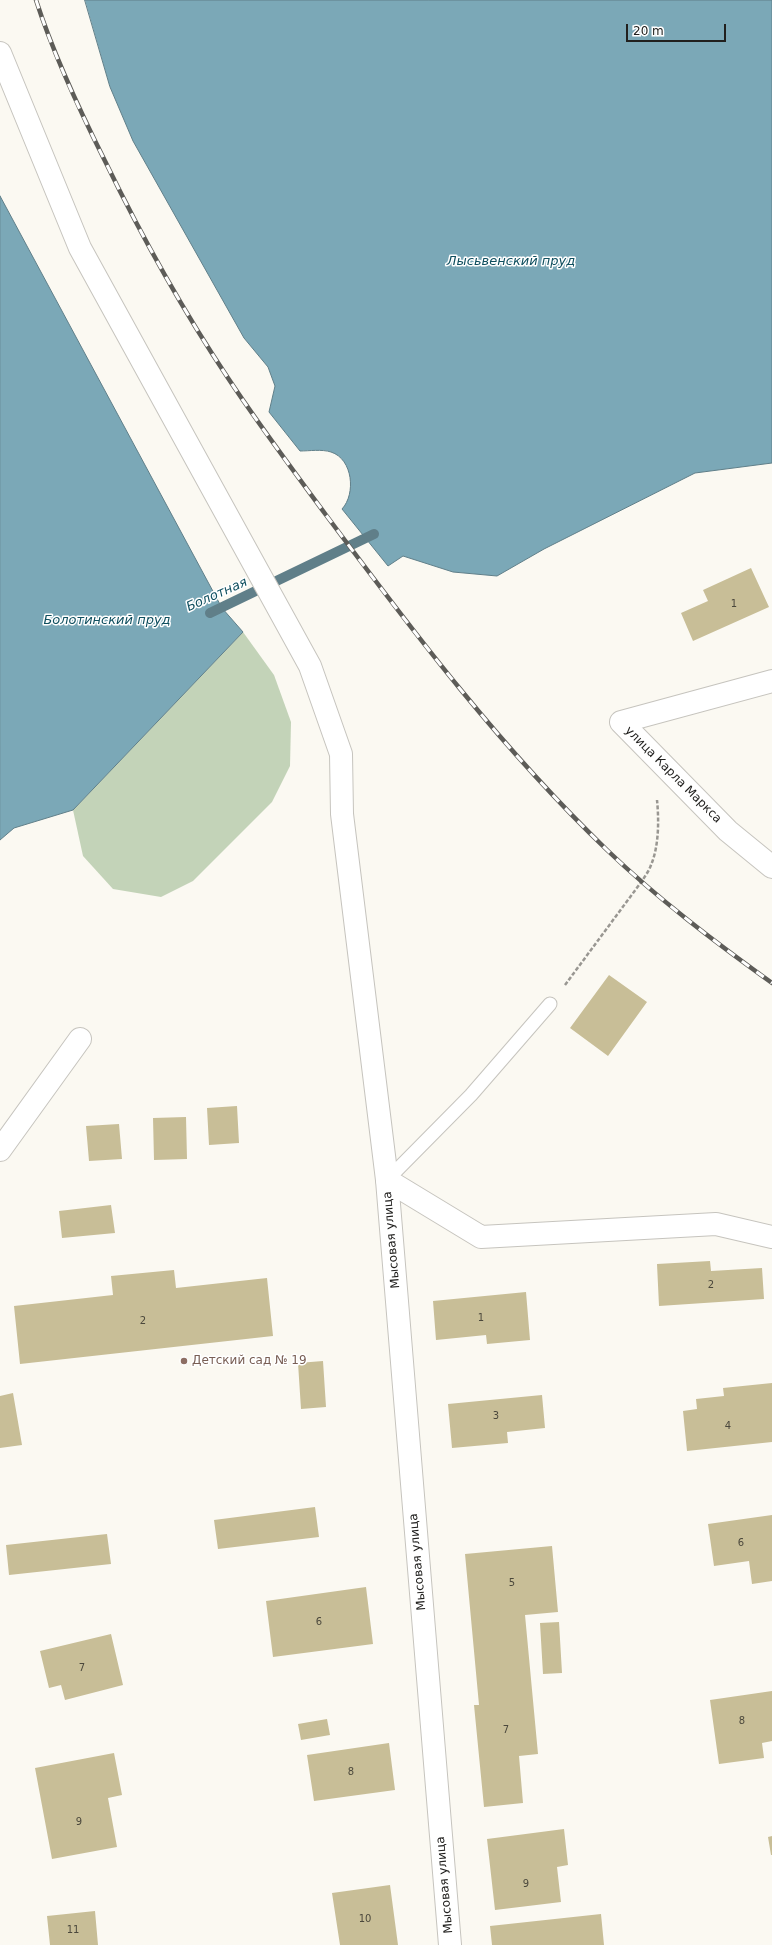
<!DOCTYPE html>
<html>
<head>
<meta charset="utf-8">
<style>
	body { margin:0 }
	#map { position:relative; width:772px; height:1945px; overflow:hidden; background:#fbf9f2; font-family:"DejaVu Sans",sans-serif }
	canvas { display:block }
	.scale { position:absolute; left:626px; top:24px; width:100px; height:18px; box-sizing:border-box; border:2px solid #21201e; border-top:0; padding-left:5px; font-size:12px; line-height:14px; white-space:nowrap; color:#21201e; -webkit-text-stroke:3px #fff; paint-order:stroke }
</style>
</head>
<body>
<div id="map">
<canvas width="772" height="1945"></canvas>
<div class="scale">20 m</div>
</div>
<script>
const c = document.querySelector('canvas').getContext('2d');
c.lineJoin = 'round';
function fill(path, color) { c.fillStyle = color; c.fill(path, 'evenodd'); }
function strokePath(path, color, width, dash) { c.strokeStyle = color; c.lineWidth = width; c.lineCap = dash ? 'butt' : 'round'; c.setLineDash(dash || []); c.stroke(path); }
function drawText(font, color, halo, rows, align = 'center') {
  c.font = font + ' "DejaVu Sans",sans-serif'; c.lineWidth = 3; c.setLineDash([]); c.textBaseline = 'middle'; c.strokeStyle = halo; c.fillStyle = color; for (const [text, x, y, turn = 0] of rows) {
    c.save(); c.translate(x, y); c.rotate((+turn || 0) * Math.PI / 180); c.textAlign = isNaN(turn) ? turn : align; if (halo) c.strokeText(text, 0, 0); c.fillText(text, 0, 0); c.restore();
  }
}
const green = new Path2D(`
	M 243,632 L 274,675 L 291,722 L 290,766 L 272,802 L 193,881 L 161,897 L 113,889 L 83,856 L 73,810 Z`);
const water = new Path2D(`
	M 85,0 L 772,0 L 772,463 L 695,473 L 544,549 L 497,576 L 453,572 L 403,556 L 388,566 L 342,509 C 356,494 353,459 331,452 C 322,449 309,451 300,451 L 269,412 L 275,386 L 268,367 L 244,338 L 133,141 L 110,87 Z
	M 0,196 L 222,608 L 243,632 L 73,810 L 14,828 L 0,840 Z`);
const stream = new Path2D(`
	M 210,613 L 374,534`);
const building = new Path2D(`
	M 751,568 L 769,607 L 693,641 L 681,613 L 708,601 L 703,590 Z
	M 609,975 L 647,1002 L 608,1056 L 570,1028 Z
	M 237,1106 L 239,1143 L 209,1145 L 207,1108 Z
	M 186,1117 L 187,1159 L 154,1160 L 153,1118 Z
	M 119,1124 L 122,1159 L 89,1161 L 86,1126 Z
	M 111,1205 L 115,1233 L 62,1238 L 59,1211 Z
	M 710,1261 L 711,1271 L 762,1268 L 764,1299 L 659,1306 L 657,1264 Z
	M 174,1270 L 176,1288 L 267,1278 L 273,1336 L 20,1364 L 14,1306 L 113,1295 L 111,1276 Z
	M 526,1292 L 530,1340 L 487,1344 L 486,1335 L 436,1340 L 433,1301 Z
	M 323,1361 L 326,1407 L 301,1409 L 298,1363 Z
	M 772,1383 L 772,1442 L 687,1451 L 683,1411 L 697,1409 L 696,1399 L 724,1396 L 723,1388 Z
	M 13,1393 L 22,1445 L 0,1448 L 0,1396 Z
	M 542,1395 L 545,1428 L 507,1432 L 508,1443 L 452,1448 L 448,1404 Z
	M 315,1507 L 319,1537 L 218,1549 L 214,1520 Z
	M 772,1515 L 772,1581 L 752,1584 L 749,1561 L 714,1566 L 708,1524 Z
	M 107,1534 L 111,1564 L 9,1575 L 6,1545 Z
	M 552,1546 L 558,1612 L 525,1615 L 538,1754 L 519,1756 L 523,1803 L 484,1807 L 474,1705 L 479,1705 L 465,1554 Z
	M 366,1587 L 373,1644 L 273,1657 L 266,1601 Z
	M 559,1622 L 562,1673 L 543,1674 L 540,1623 Z
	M 111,1634 L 123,1685 L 65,1700 L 61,1685 L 49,1688 L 40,1651 Z
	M 772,1691 L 772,1741 L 762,1743 L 764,1758 L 719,1764 L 710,1700 Z
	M 327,1719 L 330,1735 L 301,1740 L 298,1724 Z
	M 389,1743 L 395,1790 L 314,1801 L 307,1755 Z
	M 114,1753 L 122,1795 L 108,1798 L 117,1847 L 52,1859 L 35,1768 Z
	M 564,1829 L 568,1865 L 557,1867 L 561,1902 L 495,1910 L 487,1839 Z
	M 772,1836 L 772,1855 L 771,1855 L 768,1837 Z
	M 390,1885 L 398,1945 L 340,1945 L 332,1893 Z
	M 95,1911 L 98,1945 L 50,1945 L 47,1916 Z
	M 601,1914 L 604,1945 L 492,1945 L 490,1926 Z`);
const path = new Path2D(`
	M 565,985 L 642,881 C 645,876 649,871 651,865 C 659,846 659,820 657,800`);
const service = new Path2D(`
	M 387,1180 L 471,1095 L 550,1004`);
const minor = new Path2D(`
	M 772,681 L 621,722 L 728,831 L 772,867
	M 0,1150 L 80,1039
	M 387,1180 L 481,1237 L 716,1224 L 772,1237`);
const tertiary = new Path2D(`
	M 0,53 L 80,248 L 310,666 L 341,754 L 342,814 L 387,1180 L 450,1945`);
const rail = new Path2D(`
	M 36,0 C 54,56 79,109 105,161 C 141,235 182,309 228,378 C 259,425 293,470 326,515 C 414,633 501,748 607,850 C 658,899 715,942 772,983`);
const markers = [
	[184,1361,4,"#8d6e63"]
];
const numberNames = [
	["1",734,604],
	["2",711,1285],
	["1",481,1318],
	["2",143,1321],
	["3",496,1416],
	["4",728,1426],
	["6",741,1543],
	["5",512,1583],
	["6",319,1622],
	["7",82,1668],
	["8",742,1721],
	["7",506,1730],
	["8",351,1772],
	["9",79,1822],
	["9",526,1884],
	["10",365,1919],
	["11",73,1930]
];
const streetNames = [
	["улица Карла Маркса",673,775,45],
	["Мысовая улица",392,1240,-95],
	["Мысовая улица",418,1562,-95],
	["Мысовая улица",445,1885,-95]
];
const educationNames = [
	["Детский сад № 19",192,1361]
];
const waterNames = [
	["Лысьвенский пруд",511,262],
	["Болотная",217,595,-24],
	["Болотинский пруд",107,621]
];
fill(green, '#c3d3b8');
fill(water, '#7ba8b7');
strokePath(water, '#607f89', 1);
strokePath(stream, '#607f89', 10);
fill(building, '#c8be97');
strokePath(service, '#c6c4be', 15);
strokePath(minor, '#c6c4be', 24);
strokePath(tertiary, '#c6c4be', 24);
strokePath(path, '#999792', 2.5, [4, 2]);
strokePath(service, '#fff', 13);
strokePath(minor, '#fff', 22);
strokePath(tertiary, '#fff', 22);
strokePath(rail, '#5d5c58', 4.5);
strokePath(rail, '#fff', 3, [9]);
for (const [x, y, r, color] of markers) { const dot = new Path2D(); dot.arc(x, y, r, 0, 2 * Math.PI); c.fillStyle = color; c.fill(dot); strokePath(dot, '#fff', 1.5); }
drawText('10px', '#4b483c', null, numberNames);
drawText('12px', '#21201e', '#fff', streetNames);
drawText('12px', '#785e54', '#fff', educationNames, 'left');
drawText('italic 13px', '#0f4f5f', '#fff', waterNames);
</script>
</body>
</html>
